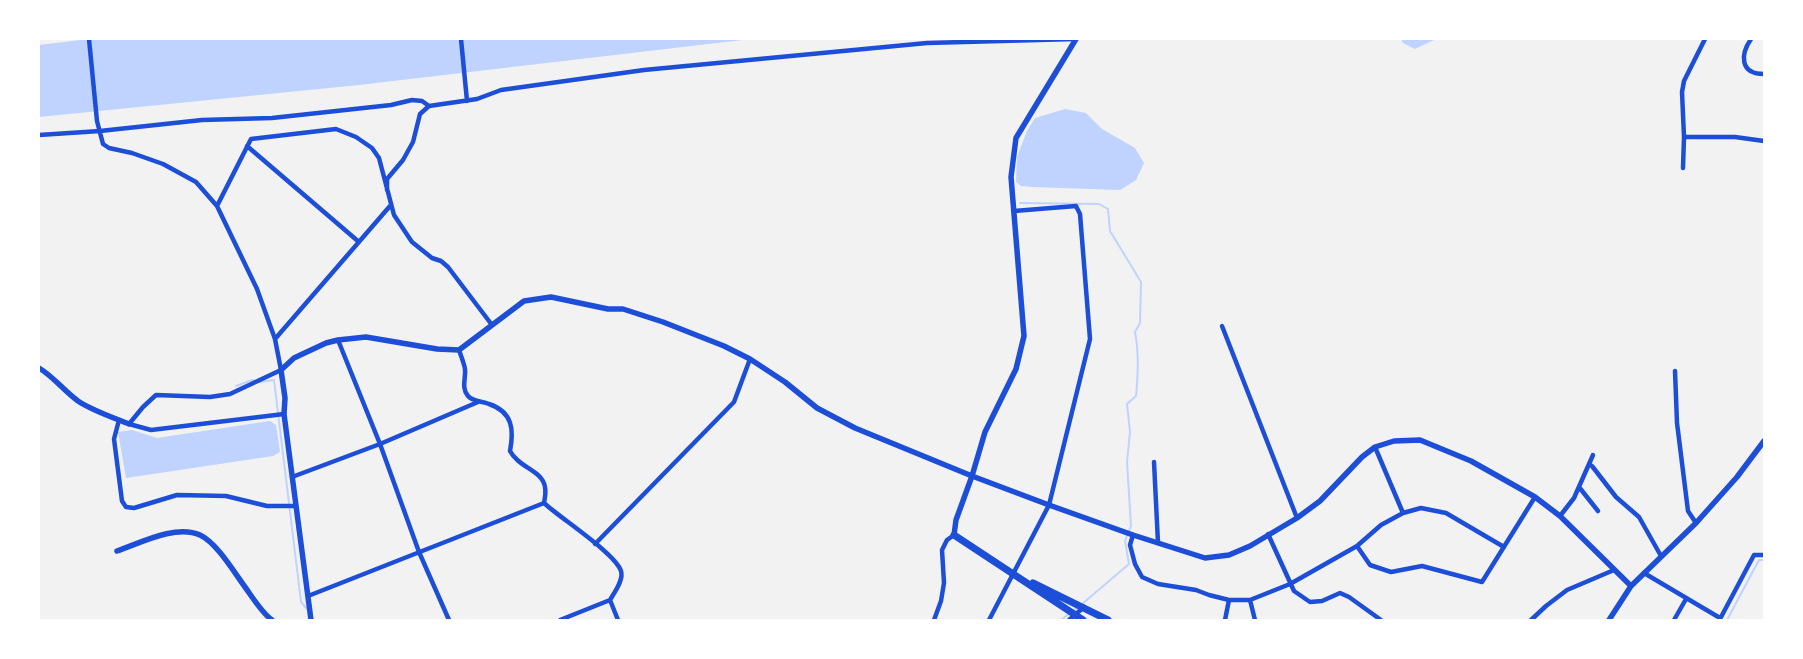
<!DOCTYPE html>
<html>
<head>
<meta charset="utf-8">
<style>
	body { margin:0 }
	#map { position:relative; width:1803px; height:659px; overflow:hidden; background:#f2f2f2; font-family:"Public Sans",sans-serif }
	canvas { display:block }
	.frame { position:absolute; inset:0; border:40px solid #fff; pointer-events:none }
</style>
</head>
<body>
<div id="map">
<canvas width="1803" height="659"></canvas>
<div class="frame"></div>
</div>
<script>
const c = document.querySelector('canvas').getContext('2d');
c.lineJoin = 'round';
function fill(path, color) { c.fillStyle = color; c.fill(path, 'evenodd'); }
function strokePath(path, color, width, dash) { c.strokeStyle = color; c.lineWidth = width; c.lineCap = dash ? 'butt' : 'round'; c.setLineDash(dash || []); c.stroke(path); }
const water = new Path2D(`
	M 89,39 L 751,39 L 359,85 L 39,117 L 39,45 Z
	M 1401,39 L 1436,39 L 1415,49 L 1403,43 Z
	M 1065,109 L 1086,113 L 1102,129 L 1135,148 L 1144,163 L 1136,180 L 1120,190 L 1033,187 L 1021,186 L 1016,182 L 1017,157 L 1027,131 L 1035,118 Z
	M 270,421 L 276,425 L 280,452 L 273,456 L 126,478 L 118,432 L 132,430 L 157,438 Z`);
const stream = new Path2D(`
	M 1020,203 L 1099,204 L 1108,209 L 1110,231 L 1141,282 L 1140,323 L 1135,332 C 1139,352 1138,376 1136,396 L 1127,404 L 1130,432 L 1127,462 L 1131,526 L 1125,541 L 1129,564 L 1082,604
	M 259,382 L 274,380 L 301,602 L 307,609
	M 236,386 L 252,380 L 255,381
	M 1061,620 L 1078,607
	M 1727,620 L 1759,560 L 1764,560`);
const minor = new Path2D(`
	M 89,39 L 97,121 L 103,144 L 109,148 L 132,153 L 163,164 L 196,182 L 217,206 L 257,289 L 275,339 L 281,370 L 230,394 L 210,397 L 156,395 L 143,407 L 129,424 L 151,430 L 284,414
	M 461,39 L 467,101
	M 1751,39 C 1740,55 1740,74 1764,74
	M 39,135 L 100,131 L 202,120 L 272,118 L 391,105 L 412,100 L 422,101 L 429,106
	M 1684,137 L 1735,137 L 1764,141
	M 247,146 L 359,242
	M 1683,168 L 1684,137 L 1682,92 L 1684,81 L 1705,39
	M 387,190 L 387,179 L 403,160 L 413,142 L 420,114 L 429,106 L 477,99 L 501,90 L 644,70 L 927,43 L 1076,39
	M 217,206 L 251,139 L 336,129 L 356,137 L 372,148 L 379,158 L 394,215 L 412,242 L 432,258 L 441,261 L 448,267 L 492,325
	M 1222,326 L 1297,518
	M 275,339 L 390,206
	M 338,340 L 380,444 L 419,552 L 449,620
	M 459,350 C 461,356 464,363 465,369 C 466,378 461,388 468,396 C 473,402 482,401 489,404 C 513,412 514,430 510,451 C 519,468 542,470 545,487 C 546,492 545,498 544,503 C 560,518 615,553 621,571 C 624,580 614,593 610,600 L 618,620
	M 1675,371 L 1677,423 L 1688,511 L 1696,523
	M 119,420 L 114,439 L 122,501 L 126,507 L 134,508 L 177,495 L 226,496 L 267,506 L 296,506
	M 1375,447 L 1403,513
	M 1154,462 L 1158,543
	M 1589,464 L 1592,466 L 1616,497 L 1639,517 L 1661,556
	M 292,477 L 380,444 L 478,402
	M 1579,487 L 1598,511
	M 1560,516 L 1574,498 L 1593,455
	M 1268,534 L 1294,591 L 1310,602 L 1322,601 L 1340,593 L 1349,597 L 1381,620
	M 1133,535 L 1130,545 L 1135,564 L 1142,577 L 1158,584 L 1196,590 L 1209,595 L 1229,600 L 1250,600 L 1290,584 L 1357,546 L 1381,525 L 1403,513 L 1421,508 L 1446,513 L 1504,547
	M 595,544 L 734,402 L 750,359
	M 1357,546 L 1370,565 L 1391,572 L 1422,566 L 1482,582 L 1535,497
	M 1644,573 L 1720,618
	M 308,596 L 544,503
	M 1250,600 L 1255,620
	M 1720,619 L 1754,555 L 1764,555
	M 560,620 L 610,600
	M 934,620 L 941,601 L 944,583 L 942,550 L 947,540 L 954,535
	M 989,620 L 1049,505 L 1090,339 L 1080,214 L 1076,206 L 1014,211
	M 1069,620 L 1084,607
	M 1225,620 L 1229,600
	M 1531,620 L 1546,606 L 1567,590 L 1614,570
	M 1674,620 L 1686,599`);
const tertiary = new Path2D(`
	M 39,368 C 54,377 64,391 78,401 C 93,411 112,417 129,424
	M 954,535 L 956,520 L 972,476 L 985,432 L 1016,369 L 1024,336 L 1011,177 L 1016,138 L 1076,39
	M 117,551 C 140,543 176,524 200,535 C 217,543 234,572 245,587 C 253,598 262,613 272,620
	M 311,620 L 284,414 L 285,398 L 281,370 L 294,358 L 326,343 L 338,340 L 366,337 L 437,349 L 459,350 L 524,301 L 551,297 L 608,309 L 623,309 L 663,322 L 724,346 L 750,359 L 785,382 L 817,408 L 855,428 L 972,476 L 1049,505 L 1133,535 L 1205,558 L 1229,555 L 1250,546 L 1297,518 L 1320,501 L 1362,457 L 1375,447 L 1394,441 L 1420,440 L 1471,461 L 1535,497 L 1560,516 L 1631,586
	M 1609,620 L 1631,586 L 1696,523 L 1737,477 L 1764,441`);
const primary = new Path2D(`
	M 954,535 L 1083,620
	M 1033,583 L 1108,620`);
fill(water, '#bfd3fe');
strokePath(stream, '#bfd3fe', 2);
strokePath(minor, '#1d4ed8', 4.5);
strokePath(tertiary, '#1d4ed8', 5.5);
strokePath(primary, '#1d4ed8', 7);
</script>
</body>
</html>
